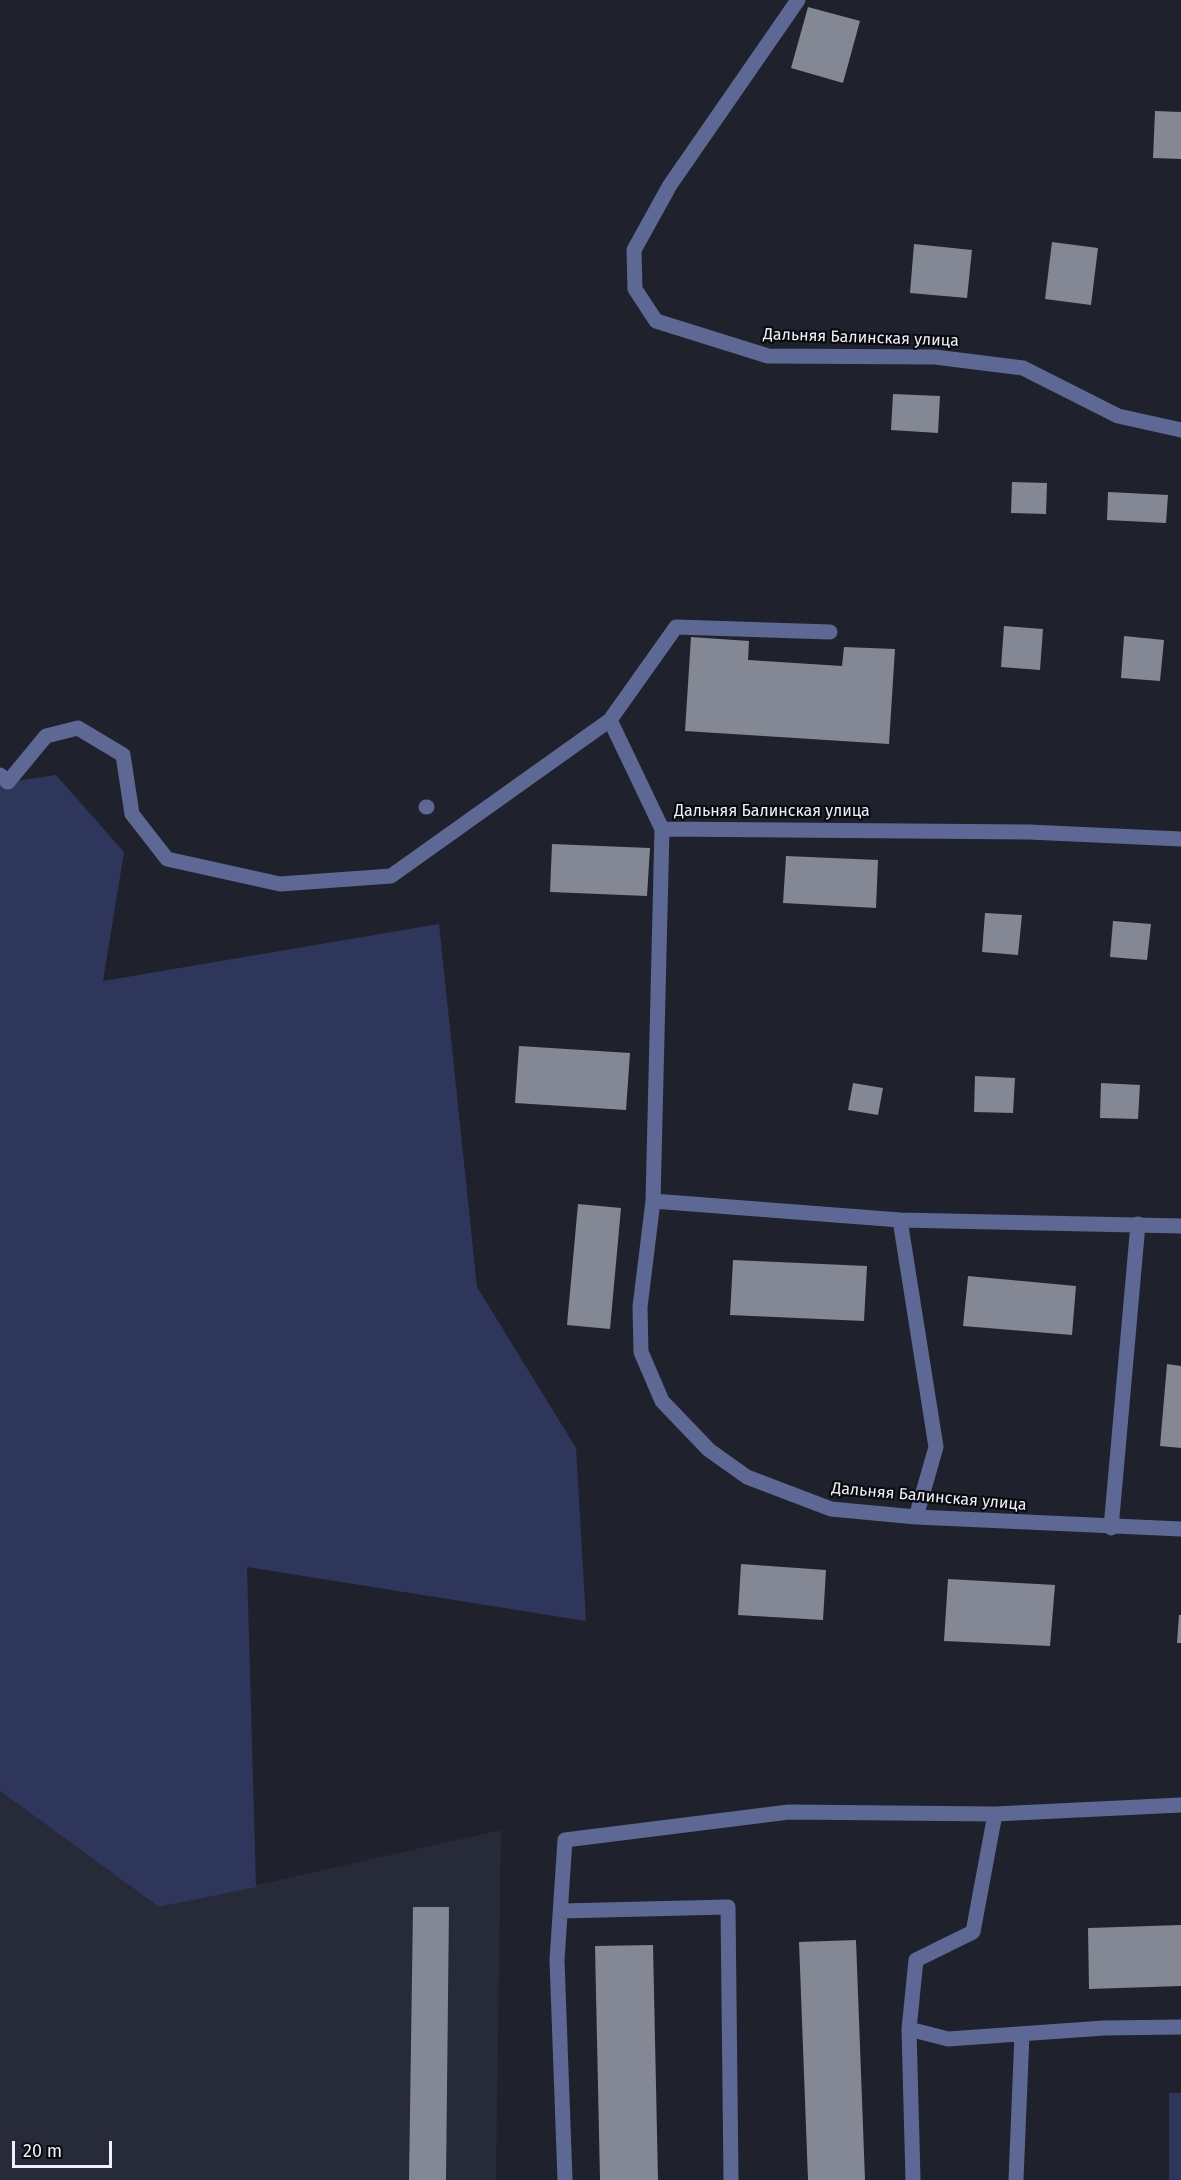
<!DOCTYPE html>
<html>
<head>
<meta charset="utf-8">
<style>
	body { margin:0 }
	#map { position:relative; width:1181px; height:2180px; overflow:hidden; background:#1f222c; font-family:"Fira Sans",sans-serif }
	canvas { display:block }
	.scale { position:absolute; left:12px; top:2141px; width:100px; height:27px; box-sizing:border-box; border:3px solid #f0f2fa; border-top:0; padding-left:8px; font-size:18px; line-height:21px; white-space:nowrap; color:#f0f2fa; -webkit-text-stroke:4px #0a0b10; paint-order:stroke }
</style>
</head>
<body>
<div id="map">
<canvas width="1181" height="2180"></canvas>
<div class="scale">20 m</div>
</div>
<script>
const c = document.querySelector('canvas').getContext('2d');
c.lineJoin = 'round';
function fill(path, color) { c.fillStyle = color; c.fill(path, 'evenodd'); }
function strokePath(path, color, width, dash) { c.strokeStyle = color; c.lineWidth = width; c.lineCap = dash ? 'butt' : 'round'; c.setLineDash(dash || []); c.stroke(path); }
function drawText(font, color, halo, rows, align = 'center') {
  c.font = font + ' "Fira Sans",sans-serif'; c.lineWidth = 4.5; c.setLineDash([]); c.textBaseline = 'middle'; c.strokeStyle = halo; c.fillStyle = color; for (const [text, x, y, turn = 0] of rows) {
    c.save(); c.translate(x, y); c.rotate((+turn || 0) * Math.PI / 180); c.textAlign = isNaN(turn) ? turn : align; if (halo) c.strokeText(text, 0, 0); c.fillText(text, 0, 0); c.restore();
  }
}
const built = new Path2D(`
	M 0,1791 L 159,1907 L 501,1830 L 496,2180 L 0,2180 Z`);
const green = new Path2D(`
	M 0,775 L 8,782 L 56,775 L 124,852 L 103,981 L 439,924 L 477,1287 L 576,1448 L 586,1621 L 247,1567 L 256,1887 L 159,1907 L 0,1791 Z
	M 1169,2093 L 1181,2093 L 1181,2180 L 1169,2180 Z`);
const building = new Path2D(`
	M 808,7 L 860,21 L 843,83 L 791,68 Z
	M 1155,111 L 1181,112 L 1181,159 L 1153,158 Z
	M 1052,242 L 1098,248 L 1091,305 L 1045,299 Z
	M 914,244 L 972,250 L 967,298 L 910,293 Z
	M 893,394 L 940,396 L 938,433 L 891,430 Z
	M 1012,482 L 1047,483 L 1046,514 L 1011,513 Z
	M 1108,492 L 1168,495 L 1166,523 L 1107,520 Z
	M 1004,626 L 1043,629 L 1040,670 L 1001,667 Z
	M 1124,636 L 1164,640 L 1160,681 L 1121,678 Z
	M 691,637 L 749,641 L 748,660 L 842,666 L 844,647 L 895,649 L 889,744 L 685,731 Z
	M 552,844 L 650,848 L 647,896 L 550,892 Z
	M 786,856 L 878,860 L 876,908 L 783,903 Z
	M 985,913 L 1022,915 L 1018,955 L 982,952 Z
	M 1113,921 L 1151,924 L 1147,960 L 1110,957 Z
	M 519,1046 L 630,1053 L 626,1110 L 515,1103 Z
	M 975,1076 L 1015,1078 L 1013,1113 L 974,1112 Z
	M 853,1083 L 883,1088 L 878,1115 L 848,1110 Z
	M 1101,1083 L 1140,1085 L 1138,1119 L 1100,1118 Z
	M 578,1204 L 621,1208 L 610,1329 L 567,1325 Z
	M 733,1260 L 867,1266 L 864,1321 L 730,1315 Z
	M 968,1276 L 1076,1286 L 1072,1335 L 963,1326 Z
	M 1167,1364 L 1181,1366 L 1181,1448 L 1160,1446 Z
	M 741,1564 L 826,1570 L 823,1620 L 738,1615 Z
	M 948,1579 L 1055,1585 L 1050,1646 L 944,1641 Z
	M 1179,1615 L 1181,1615 L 1181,1643 L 1177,1643 Z
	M 413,1907 L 449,1907 L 446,2180 L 409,2180 Z
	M 1181,1925 L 1181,1986 L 1089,1989 L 1088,1928 Z
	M 856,1940 L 865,2180 L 808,2180 L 799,1942 Z
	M 653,1945 L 658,2180 L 600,2180 L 595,1946 Z`);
const minor = new Path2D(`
	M 798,0 L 670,185 L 634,250 L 635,289 L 656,321 L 768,356 L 935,357 L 1023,368 L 1118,416 L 1181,430
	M 610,720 L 676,627 L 830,632
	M 0,775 L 8,782 L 46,736 L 78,728 L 123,755 L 132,814 L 167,859 L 280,884 L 391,876 L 610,720 L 662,829
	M 426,807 L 427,807
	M 1181,839 L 1029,832 L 662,829 L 653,1201 L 640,1307 L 641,1352 L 662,1401 L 709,1450 L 747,1477 L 831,1509 L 916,1517 L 1181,1529
	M 653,1201 L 900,1220 L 1181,1226
	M 900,1220 L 936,1447 L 916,1517
	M 1111,1528 L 1138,1224
	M 561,1911 L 728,1907 L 731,2180
	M 909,2029 L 948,2039 L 1104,2028 L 1181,2027
	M 565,2180 L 557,1960 L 565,1840 L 789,1812 L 995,1814 L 1181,1805
	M 913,2180 L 909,2029 L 916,1960 L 973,1932 L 995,1814
	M 1016,2180 L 1022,2034`);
const streetNames = [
	["Дальняя Балинская улица",861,338,2],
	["Дальняя Балинская улица",772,812],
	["Дальняя Балинская улица",929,1497,5]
];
fill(built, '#262a39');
fill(green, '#2e365c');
fill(building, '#848794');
strokePath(minor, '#5d6894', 15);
drawText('16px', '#f0f2fa', '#0a0b10', streetNames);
</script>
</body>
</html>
